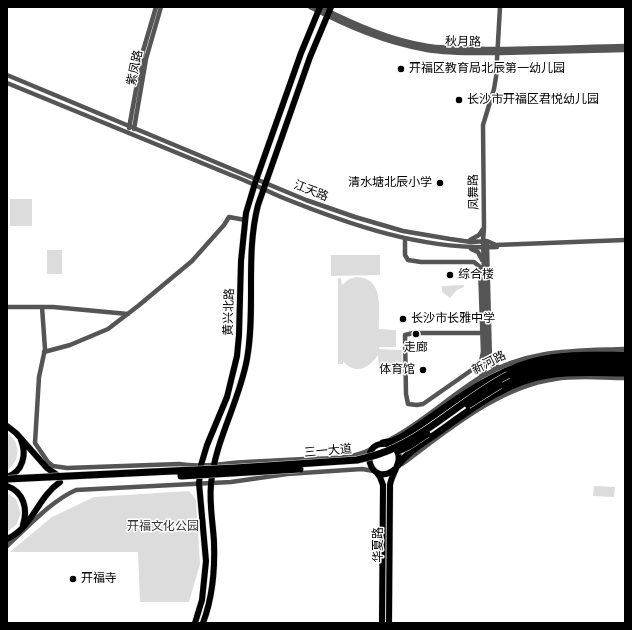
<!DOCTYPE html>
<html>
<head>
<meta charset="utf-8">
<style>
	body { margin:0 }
	#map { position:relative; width:632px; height:630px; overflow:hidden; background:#fff; font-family:"IBM Plex Sans",sans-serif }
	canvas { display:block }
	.frame { position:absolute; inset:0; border:8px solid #000; pointer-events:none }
</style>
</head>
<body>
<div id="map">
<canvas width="632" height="630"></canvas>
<div class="frame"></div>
</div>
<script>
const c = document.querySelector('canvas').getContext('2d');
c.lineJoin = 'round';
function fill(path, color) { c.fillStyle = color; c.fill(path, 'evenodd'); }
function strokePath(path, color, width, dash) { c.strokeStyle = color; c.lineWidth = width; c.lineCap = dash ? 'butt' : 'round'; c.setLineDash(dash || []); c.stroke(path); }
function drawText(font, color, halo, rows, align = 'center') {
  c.font = font + ' "IBM Plex Sans","Noto Sans SC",sans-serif'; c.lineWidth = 3; c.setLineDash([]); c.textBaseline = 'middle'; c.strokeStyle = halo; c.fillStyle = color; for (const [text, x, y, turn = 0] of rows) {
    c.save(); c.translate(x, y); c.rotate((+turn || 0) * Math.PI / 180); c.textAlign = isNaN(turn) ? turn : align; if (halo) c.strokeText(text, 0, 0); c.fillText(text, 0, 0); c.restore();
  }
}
const green = new Path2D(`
	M 10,199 L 32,199 L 32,226 L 10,226 Z
	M 47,250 L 62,250 L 62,274 L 47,274 Z
	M 331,255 L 380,255 L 380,275 L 331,276 Z
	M 356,277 C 385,277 378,310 379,329 L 396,330 L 396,347 L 379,347 L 379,349 L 402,350 L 403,373 L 379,372 L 378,355 C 369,368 356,376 343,361 L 343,364 L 338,364 L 338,278 L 341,278 L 342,285 L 349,279 Z
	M 464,285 L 464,287 L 457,290 L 450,298 L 442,292 L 442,286 Z
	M 7,433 C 21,442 21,461 7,470 Z
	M 594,486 L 615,487 L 614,497 L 593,496 Z
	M 189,491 L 196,500 L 200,564 L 189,602 L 140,602 L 138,552 L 10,552 L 52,517 L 94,497 Z
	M 7,493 L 16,499 L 21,513 L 16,525 L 7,532 Z`);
const minor = new Path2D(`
	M 310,7 C 347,26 385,43 427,50 C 451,54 476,53 500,53 C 542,52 583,51 625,50
	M 320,7 C 354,24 390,40 428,46 C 448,49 468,48 489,49 C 534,49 580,47 625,46
	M 7,75 L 306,200 L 355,217 L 403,231 L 450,239 L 471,242 L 487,241 L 496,245 L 625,240
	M 7,83 C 82,114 156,144 231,175 C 248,181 264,190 281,197 C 350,225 422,250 497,247
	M 129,128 L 143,51 L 156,7
	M 134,129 L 146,59 L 161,7
	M 405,239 L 405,255 L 408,260 L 421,262 L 474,262 L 480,267 L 483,352 L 481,361 L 476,367 L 423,404 L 417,405 L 408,404 L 406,394 L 405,335 L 413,333 L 482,333
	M 470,240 L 479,235 L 483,229
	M 487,245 L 490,361 L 493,367 L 499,367
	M 471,249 L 478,252 L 482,260
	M 7,307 L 53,307 L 128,314
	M 42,307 L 45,349 L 39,377 L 35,443 L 48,462 L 53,466 L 67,468 L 179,464 C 201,468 224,463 246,462 C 265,461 285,460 304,459 C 326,458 354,460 373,448
	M 44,352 L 70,345 L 108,329 L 138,306 L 192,261 L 224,225 L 229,217 L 245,220
	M 480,378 L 486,367 L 487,363 L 483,241 L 484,228 L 483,125 L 494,89 L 496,77 L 500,7
	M 391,439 C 423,422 450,396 481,377 C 528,349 572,351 625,349
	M 402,464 C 447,431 498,387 555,379 C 578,375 602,378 625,378
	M 7,546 C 28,527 51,501 76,490 L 231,482 L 287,474 L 362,469 L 374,471`);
const major = new Path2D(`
	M 7,426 L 16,433 L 47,468 L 60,477
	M 387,444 C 356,441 370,490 395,469
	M 377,473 L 380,477 L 383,485 L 382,623
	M 7,477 C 23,472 27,454 21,440
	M 7,486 C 24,492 28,509 23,525
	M 7,539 C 32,528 38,497 60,482
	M 195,623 L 202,600 L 206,561 L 199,483 L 201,465 L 207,445 L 227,397 L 237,356 L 239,335 L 241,261 L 246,213 L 255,183 L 301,53 L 320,7
	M 203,623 C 212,599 215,568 214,542 C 213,523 209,504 211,484 C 215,440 239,403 247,359 C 256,308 245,256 258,205 L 310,57 L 331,7
	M 389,623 L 390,485 C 392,472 405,460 395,448`);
const highway = new Path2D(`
	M 508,375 C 548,360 582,361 625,361
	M 500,385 C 542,366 581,368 625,368
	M 383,443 L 393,441 L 402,437 C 444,410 482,376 531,362 C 561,354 594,355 625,355
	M 398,465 C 409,450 428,440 443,429 C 475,406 508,381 548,375 C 573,371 600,373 625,373`);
const highwayBridge = new Path2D(`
	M 468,405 L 500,385
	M 398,451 L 409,446 L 427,434
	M 181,476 L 300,469
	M 7,479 L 235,468 L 357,460 C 370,457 382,454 394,448 C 435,429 467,396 508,375`);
const markers = [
	[401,69,4,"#000"],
	[459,100,4,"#000"],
	[440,183,4,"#000"],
	[450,275,4,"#000"],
	[403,319,4,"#000"],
	[416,334,4,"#000"],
	[423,370,4,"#000"],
	[73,579,4,"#000"]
];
const streetNames = [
	["秋月路",463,42,1],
	["紫凤路",135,68,-78],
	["江天路",311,191,21],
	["凤舞路",474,192,-91],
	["黄兴北路",229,312,-88],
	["新河路",489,363,-27],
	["三一大道",328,451,-5],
	["华夏路",379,545,-90]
];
const poiNames = [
	["开福区教育局北辰第一幼儿园",409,69],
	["长沙市开福区君悦幼儿园",467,100],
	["清水塘北辰小学",432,183,"right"],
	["综合楼",458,275],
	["长沙市长雅中学",411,319],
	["走廊",416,348,"center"],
	["体育馆",415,370,"right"],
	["开福寺",81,579]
];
const parkNames = [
	["开福文化公园",163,527]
];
fill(green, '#dcdcdc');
strokePath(major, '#dbdbdb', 7);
strokePath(highway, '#dbdbdb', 8);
strokePath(minor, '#555', 4.5);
strokePath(major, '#000', 6);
strokePath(highway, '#000', 7);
strokePath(highwayBridge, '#dbdbdb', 8, []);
strokePath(highwayBridge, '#000', 7);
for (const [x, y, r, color] of markers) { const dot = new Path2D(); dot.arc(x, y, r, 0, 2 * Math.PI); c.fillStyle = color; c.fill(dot); strokePath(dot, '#fff', 1.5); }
drawText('12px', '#000', '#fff', streetNames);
drawText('12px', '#000', '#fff', poiNames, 'left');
drawText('12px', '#333', '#fff', parkNames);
</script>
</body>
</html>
